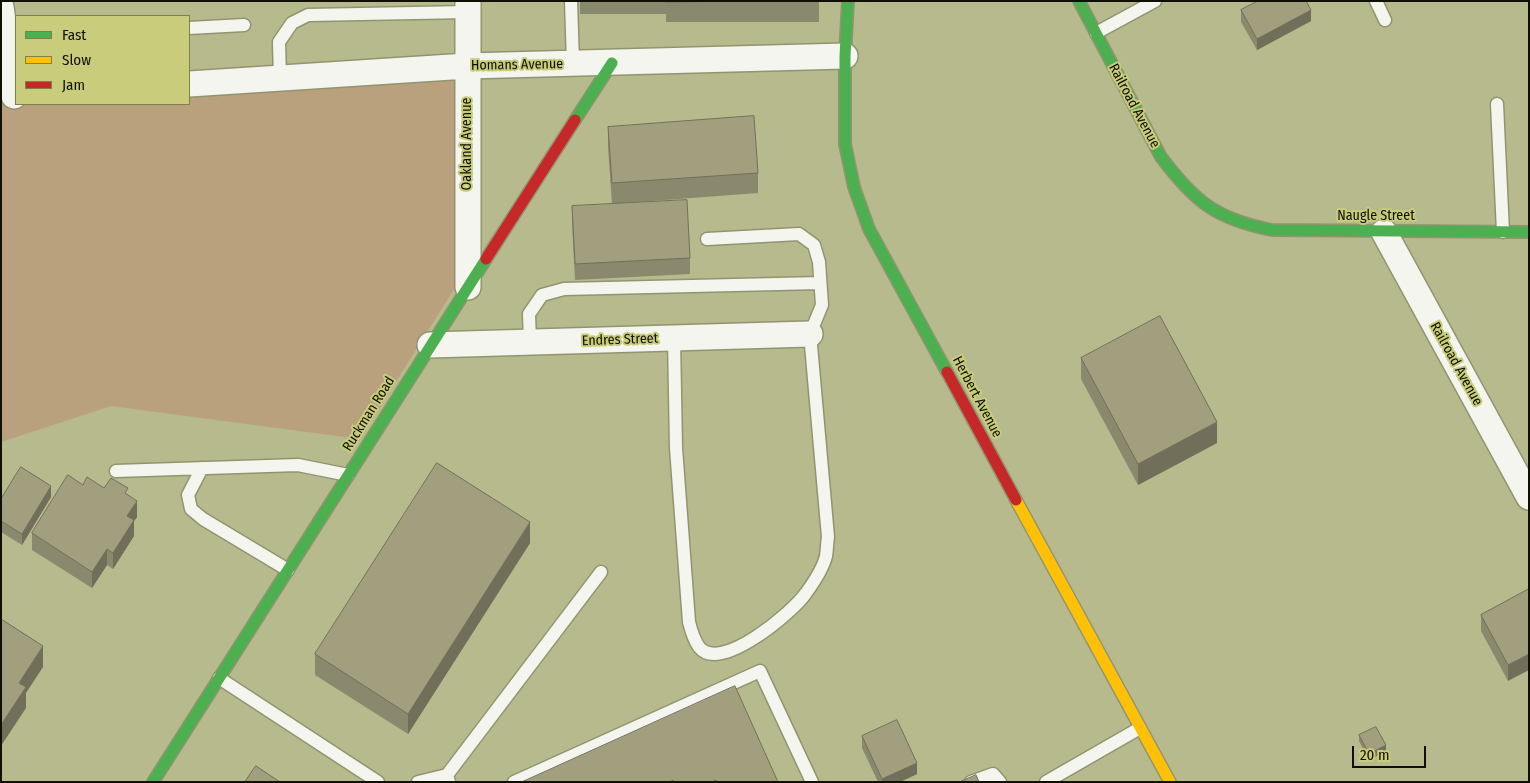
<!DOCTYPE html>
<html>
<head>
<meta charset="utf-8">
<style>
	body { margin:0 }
	#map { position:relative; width:1530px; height:783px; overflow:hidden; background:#b7ba8d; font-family:"Fira Sans Condensed",sans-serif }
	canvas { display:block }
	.frame { position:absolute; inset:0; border:2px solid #101000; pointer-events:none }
	.legend { position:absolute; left:15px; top:15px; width:175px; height:90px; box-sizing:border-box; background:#c8cc7b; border:1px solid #7e814a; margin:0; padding:6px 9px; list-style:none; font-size:15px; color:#101000 }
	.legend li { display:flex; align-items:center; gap:10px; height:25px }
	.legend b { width:25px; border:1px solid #7e814a }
	.scale { position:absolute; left:1352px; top:746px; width:74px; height:22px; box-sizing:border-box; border:2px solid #101000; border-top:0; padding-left:6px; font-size:15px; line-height:18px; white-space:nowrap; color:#101000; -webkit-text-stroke:4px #c8cc7b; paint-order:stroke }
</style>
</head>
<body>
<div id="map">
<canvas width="1530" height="783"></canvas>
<div class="frame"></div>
<ul class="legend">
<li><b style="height:6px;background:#4caf50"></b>Fast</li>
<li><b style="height:6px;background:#ffc107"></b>Slow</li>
<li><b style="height:6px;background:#c62828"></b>Jam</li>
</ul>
<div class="scale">20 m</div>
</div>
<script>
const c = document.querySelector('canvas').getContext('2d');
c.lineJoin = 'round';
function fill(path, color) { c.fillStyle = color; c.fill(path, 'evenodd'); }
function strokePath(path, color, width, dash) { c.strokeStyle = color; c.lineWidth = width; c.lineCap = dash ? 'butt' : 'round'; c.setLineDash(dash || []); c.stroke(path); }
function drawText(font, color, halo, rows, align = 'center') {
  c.font = font + ' "Fira Sans Condensed",sans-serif'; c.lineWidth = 4; c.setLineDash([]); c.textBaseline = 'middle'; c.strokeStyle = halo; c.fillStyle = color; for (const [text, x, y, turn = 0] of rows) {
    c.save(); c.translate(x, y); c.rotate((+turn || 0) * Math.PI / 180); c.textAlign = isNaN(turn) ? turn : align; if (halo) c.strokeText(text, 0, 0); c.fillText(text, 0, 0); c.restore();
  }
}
const green = new Path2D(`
	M 456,72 L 456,286 L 360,439 L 111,406 L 1,442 L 1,97 L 16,96 L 16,104 L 189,104 L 189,86 Z`);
const lane = new Path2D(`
	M 571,1 L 573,63
	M 1376,1 L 1385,20
	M 189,28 L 244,25
	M 1096,33 L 1155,1
	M 280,78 L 279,42 L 292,23 L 308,15 L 468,12
	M 1497,104 L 1503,232
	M 674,338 L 676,448 L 689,622 C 691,630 694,640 699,647 C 720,674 793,612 806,593 C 814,582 823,569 826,556 C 827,550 827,543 828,537 L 810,334 L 822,305 L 819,262 L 814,245 L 799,234 L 707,239
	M 530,342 L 529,314 L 542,295 L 564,289 L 820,283
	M 202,468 L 188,495 L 191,509 L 203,519 L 288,570
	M 116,471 L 298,465 L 348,475
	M 219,678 L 378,782
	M 447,775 L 601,572
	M 418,782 L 447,775 L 449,782
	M 514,782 L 760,671 L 812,782
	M 971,782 L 993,774 L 1000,782
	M 1046,782 L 1140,728`);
const street = new Path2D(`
	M 1,7 L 14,96
	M 189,84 L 467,66 L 845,56
	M 1384,232 L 1529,497
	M 468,287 L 468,1
	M 430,345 L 810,334`);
const fast = new Path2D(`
	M 848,1 L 845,56 L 845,144 L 854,187 L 869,229 L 947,372
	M 1079,1 L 1161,157 C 1195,202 1216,219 1272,230 L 1529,232
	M 575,120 L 612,63
	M 153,782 L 486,259`);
const slow = new Path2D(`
	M 1016,500 L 1170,782`);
const jam = new Path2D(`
	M 486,259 L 575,120
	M 947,372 L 1016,500`);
const wall = new Path2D(`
	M 580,1 L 819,1 L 819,22 L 666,22 L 666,14 L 580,14 Z
	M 1241,10 L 1311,21 L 1257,50 L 1241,22 Z
	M 608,127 L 758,173 L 758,193 L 612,204 L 608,147 Z
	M 572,206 L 690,258 L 690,274 L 575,280 L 572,222 Z
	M 1081,358 L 1217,443 L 1138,485 L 1081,379 Z
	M 104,488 L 128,495 L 137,517 L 134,521 L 134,536 L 113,569 L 107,565 L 92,588 L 32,550 L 32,533 Z
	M 51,497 L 22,545 L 1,532 L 1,499 Z
	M 530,543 L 408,734 L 315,675 L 315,654 Z
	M 1529,589 L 1508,681 L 1481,631 L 1481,615 Z
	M 1359,735 L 1386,751 L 1369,760 L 1359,741 Z
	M 862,736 L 917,774 L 900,782 L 878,782 L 862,748 Z`);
const shadedWall = new Path2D(`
	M 1311,10 L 1311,21 L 1257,50 L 1257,39 Z
	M 1217,422 L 1217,443 L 1138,485 L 1138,464 Z
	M 51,486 L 51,497 L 22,545 L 22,534 Z
	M 137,501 L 137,517 L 134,521 L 134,536 L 113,569 L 113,553 L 127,516 Z
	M 530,522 L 530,543 L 408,734 L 408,714 Z
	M 107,549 L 107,565 L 92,588 L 92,572 Z
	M 43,646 L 43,667 L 26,693 L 26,708 L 1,746 L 1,725 L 19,683 Z
	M 1529,654 L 1529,670 L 1508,681 L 1508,665 Z
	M 1386,745 L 1386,751 L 1369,760 L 1369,754 Z
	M 917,763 L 917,774 L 900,782 L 882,782 L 882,779 Z`);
const building = new Path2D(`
	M 666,1 L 748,1 L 666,2 Z
	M 1258,1 L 1306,1 L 1311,10 L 1257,39 L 1241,10 Z
	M 754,116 L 758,173 L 612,183 L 608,127 Z
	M 687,200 L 690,258 L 575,264 L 572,206 Z
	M 1160,316 L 1217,422 L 1138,464 L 1081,358 Z
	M 437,463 L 530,522 L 408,714 L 315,654 Z
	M 21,467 L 51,486 L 22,534 L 1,521 L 1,499 Z
	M 68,475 L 83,485 L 87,477 L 104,488 L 111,478 L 128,488 L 125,493 L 137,501 L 127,516 L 134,520 L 113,553 L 107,549 L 92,572 L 32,533 Z
	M 1529,589 L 1529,654 L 1508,665 L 1481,615 Z
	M 1,619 L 43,646 L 19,683 L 26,687 L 1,725 Z
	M 735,686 L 778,782 L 717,782 L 716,780 L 712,782 L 674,782 L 673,780 L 670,782 L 522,782 Z
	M 897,720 L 917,763 L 882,779 L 862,736 Z
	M 1376,727 L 1386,745 L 1369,754 L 1359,735 Z
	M 256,766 L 280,782 L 245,782 Z
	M 976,775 L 979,782 L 960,782 Z`);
const streetNames = [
	["Homans Avenue",517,65,-1],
	["Railroad Avenue",1134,106,62],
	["Oakland Avenue",467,144,-90],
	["Naugle Street",1376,216],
	["Endres Street",620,340,-2],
	["Railroad Avenue",1456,364,61],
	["Herbert Avenue",977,397,62],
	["Ruckman Road",369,414,-58]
];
fill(green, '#b9a17d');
strokePath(lane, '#929470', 15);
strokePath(street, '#929470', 28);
strokePath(fast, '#929470', 14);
strokePath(slow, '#929470', 14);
strokePath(jam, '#929470', 14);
strokePath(lane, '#f4f5ee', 12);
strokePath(street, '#f4f5ee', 25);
strokePath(fast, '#4caf50', 11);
strokePath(slow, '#ffc107', 11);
strokePath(jam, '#c62828', 11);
fill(wall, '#8b896d');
fill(shadedWall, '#716f59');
fill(building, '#a29f7f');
strokePath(building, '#716f59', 1);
drawText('14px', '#101000', '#c8cc7b', streetNames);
</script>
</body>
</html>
